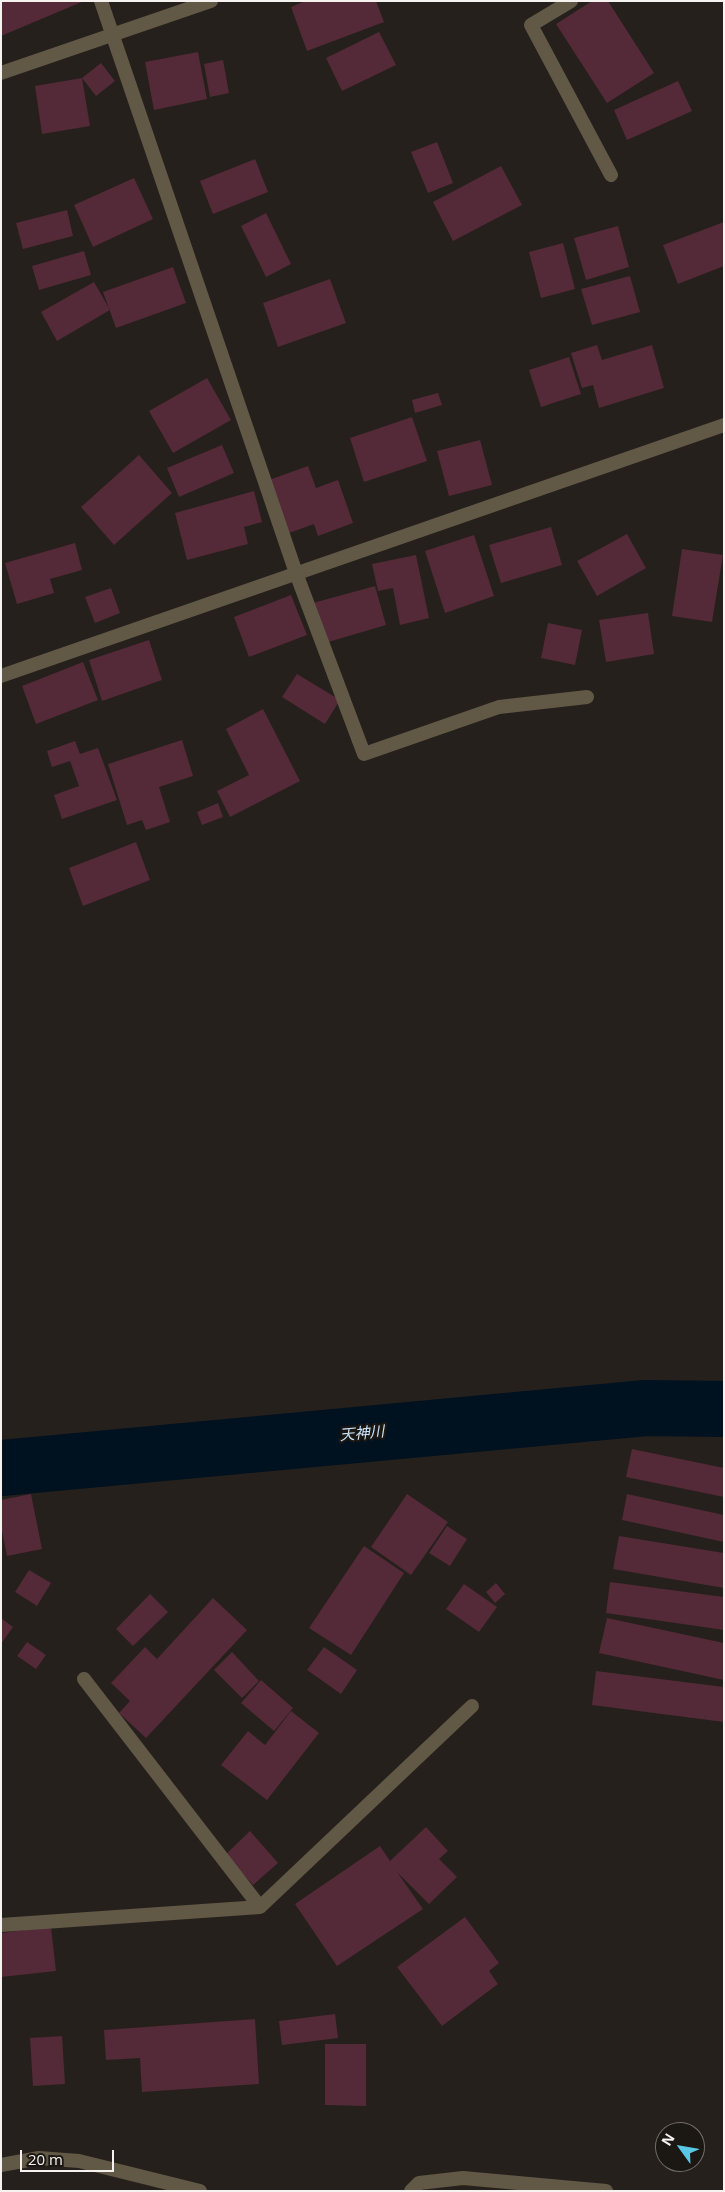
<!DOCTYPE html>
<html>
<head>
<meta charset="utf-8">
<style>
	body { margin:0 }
	#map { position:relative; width:725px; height:2192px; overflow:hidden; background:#25201c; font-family:"Open Sans",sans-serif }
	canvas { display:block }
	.frame { position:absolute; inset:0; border:2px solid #f5f2ef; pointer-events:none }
	.north { position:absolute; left:655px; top:2122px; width:50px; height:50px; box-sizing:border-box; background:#1b1713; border:1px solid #726f6b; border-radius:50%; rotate:302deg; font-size:14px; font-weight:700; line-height:20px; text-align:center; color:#f5f2ef }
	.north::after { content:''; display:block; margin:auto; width:18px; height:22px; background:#58c8e4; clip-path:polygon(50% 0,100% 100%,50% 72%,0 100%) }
	.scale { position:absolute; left:20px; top:2150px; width:94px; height:22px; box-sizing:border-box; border:2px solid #f5f2ef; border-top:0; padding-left:6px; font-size:15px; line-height:18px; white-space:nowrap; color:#f5f2ef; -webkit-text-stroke:4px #1b1713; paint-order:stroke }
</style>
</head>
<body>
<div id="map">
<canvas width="725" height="2192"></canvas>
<div class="frame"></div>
<div class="north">N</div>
<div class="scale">20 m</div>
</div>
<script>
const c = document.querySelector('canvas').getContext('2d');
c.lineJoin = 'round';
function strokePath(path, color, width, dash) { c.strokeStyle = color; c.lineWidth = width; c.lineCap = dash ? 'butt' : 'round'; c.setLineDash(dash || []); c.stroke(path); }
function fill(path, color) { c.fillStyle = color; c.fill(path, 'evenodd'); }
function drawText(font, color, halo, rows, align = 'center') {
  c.font = font + ' "Open Sans","Noto Sans JP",sans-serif'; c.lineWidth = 4.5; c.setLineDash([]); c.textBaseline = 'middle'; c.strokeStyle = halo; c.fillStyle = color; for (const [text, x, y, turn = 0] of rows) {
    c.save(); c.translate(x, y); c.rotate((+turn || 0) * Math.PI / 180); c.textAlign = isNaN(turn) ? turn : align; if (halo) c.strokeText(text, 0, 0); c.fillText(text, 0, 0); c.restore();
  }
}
const river = new Path2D(`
	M 1,1468 L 646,1408 L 724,1409`);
const building = new Path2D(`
	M 1,1 L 84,1 L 1,36 Z
	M 305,1 L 376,1 L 384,22 L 307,51 L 291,7 Z
	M 592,1 L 608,1 L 654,73 L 607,103 L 556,24 Z
	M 379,32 L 396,65 L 342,91 L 326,58 Z
	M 198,52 L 207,99 L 154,110 L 145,62 Z
	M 223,60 L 229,93 L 210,97 L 204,64 Z
	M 101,63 L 115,81 L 96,96 L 82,78 Z
	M 82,78 L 90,126 L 42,134 L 35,86 Z
	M 678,81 L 692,111 L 627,140 L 614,110 Z
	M 437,142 L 453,183 L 428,193 L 411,152 Z
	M 255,159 L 268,192 L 213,214 L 200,181 Z
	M 501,166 L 522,205 L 453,241 L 433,202 Z
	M 134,178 L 153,219 L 93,247 L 74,205 Z
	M 67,210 L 73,236 L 23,249 L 16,223 Z
	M 266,213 L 291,264 L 266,277 L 241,226 Z
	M 724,222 L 724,266 L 678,284 L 663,245 Z
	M 618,226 L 629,267 L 586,280 L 574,238 Z
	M 563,243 L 575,289 L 541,298 L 529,252 Z
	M 84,251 L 91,275 L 39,290 L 32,266 Z
	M 173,267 L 186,303 L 116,328 L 103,292 Z
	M 630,276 L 640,312 L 592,325 L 581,289 Z
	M 330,279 L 346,323 L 278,347 L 263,303 Z
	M 94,282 L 110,310 L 57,341 L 41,312 Z
	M 597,345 L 602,360 L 652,345 L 664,388 L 599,408 L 593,385 L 582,388 L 571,353 Z
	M 569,357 L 581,394 L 541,407 L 529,370 Z
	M 207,378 L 231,420 L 173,453 L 149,411 Z
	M 438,393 L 442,405 L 415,413 L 412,400 Z
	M 412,417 L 427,461 L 364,482 L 350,438 Z
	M 480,440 L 492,485 L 449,496 L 437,451 Z
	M 222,445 L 234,473 L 179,497 L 167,468 Z
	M 139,455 L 172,493 L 114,545 L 81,507 Z
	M 308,466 L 316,488 L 338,480 L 353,523 L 318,536 L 314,524 L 289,533 L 269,480 Z
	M 254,491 L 262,522 L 244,527 L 248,544 L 187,560 L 175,513 Z
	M 551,527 L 562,565 L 501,583 L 489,545 Z
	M 627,534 L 646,568 L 597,596 L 577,561 Z
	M 474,535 L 494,596 L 445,613 L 425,551 Z
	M 75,543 L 82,570 L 50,579 L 54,593 L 17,604 L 5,563 Z
	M 682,549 L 723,555 L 712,622 L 672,616 Z
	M 416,555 L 429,618 L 400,625 L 393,588 L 378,591 L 372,564 Z
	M 375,586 L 386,625 L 325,643 L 313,603 Z
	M 111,588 L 120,613 L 95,623 L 85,597 Z
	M 291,595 L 307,635 L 249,657 L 234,617 Z
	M 648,613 L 654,654 L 606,662 L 599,620 Z
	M 548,623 L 582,630 L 575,665 L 541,658 Z
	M 149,640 L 162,680 L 102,701 L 89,660 Z
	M 83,662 L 98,700 L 36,724 L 22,686 Z
	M 297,674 L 340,700 L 325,724 L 282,697 Z
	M 263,709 L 300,781 L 230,817 L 217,791 L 249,775 L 226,729 Z
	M 182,740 L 193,776 L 159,787 L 170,822 L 146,830 L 142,820 L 127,825 L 108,764 Z
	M 75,741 L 80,754 L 98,748 L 117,800 L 62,819 L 54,795 L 79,786 L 70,761 L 52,767 L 47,751 Z
	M 218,803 L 223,817 L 202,825 L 197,812 Z
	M 136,842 L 150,880 L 83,906 L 69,868 Z
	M 632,1449 L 724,1468 L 724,1497 L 626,1477 Z
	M 31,1494 L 42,1549 L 7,1556 L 1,1526 L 1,1500 Z
	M 407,1494 L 448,1522 L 411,1575 L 371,1547 Z
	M 627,1494 L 724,1515 L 724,1542 L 622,1520 Z
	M 447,1526 L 467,1539 L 450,1566 L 429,1553 Z
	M 619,1536 L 724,1553 L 724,1588 L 613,1569 Z
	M 364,1546 L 404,1573 L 351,1655 L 309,1628 Z
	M 29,1570 L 51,1583 L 37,1606 L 15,1592 Z
	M 610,1582 L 724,1597 L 724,1630 L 606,1613 Z
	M 496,1583 L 505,1594 L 495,1603 L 486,1592 Z
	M 464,1584 L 497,1607 L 479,1632 L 446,1609 Z
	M 150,1594 L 168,1612 L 133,1646 L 116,1629 Z
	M 213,1598 L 247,1630 L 146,1738 L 119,1713 L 130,1701 L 111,1683 L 145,1647 L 157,1659 Z
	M 1,1618 L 13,1627 L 1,1644 Z
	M 607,1618 L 724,1643 L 724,1680 L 599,1653 Z
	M 27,1642 L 46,1655 L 36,1669 L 17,1656 Z
	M 324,1647 L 357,1670 L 341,1694 L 307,1670 Z
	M 232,1652 L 259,1681 L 242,1698 L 214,1670 Z
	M 596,1671 L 724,1687 L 724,1722 L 592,1705 Z
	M 261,1680 L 293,1708 L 274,1731 L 241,1703 Z
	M 291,1711 L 319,1733 L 267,1800 L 221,1765 L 248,1731 L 265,1745 Z
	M 426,1827 L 448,1851 L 439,1859 L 457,1877 L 429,1904 L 397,1872 L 423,1909 L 337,1966 L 295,1904 L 380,1846 L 390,1861 Z
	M 250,1831 L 278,1863 L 253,1885 L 225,1855 Z
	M 465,1917 L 499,1963 L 489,1971 L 498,1984 L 442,2026 L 397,1967 Z
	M 51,1927 L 56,1971 L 1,1977 L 1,1933 Z
	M 335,2014 L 338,2038 L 282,2045 L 279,2021 Z
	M 255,2019 L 259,2084 L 142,2092 L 140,2058 L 106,2060 L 104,2030 Z
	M 62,2036 L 65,2084 L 33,2086 L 30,2038 Z
	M 325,2044 L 366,2044 L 366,2106 L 325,2105 Z`);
const minor = new Path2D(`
	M 101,1 L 296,573 L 364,754 L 499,707 L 587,697
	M 571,1 L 531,25 L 611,175
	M 1,73 L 211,1
	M 1,676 L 724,425
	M 84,1679 L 260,1907
	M 1,1925 L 260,1907 L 472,1706
	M 411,2191 L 419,2183 L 463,2178 L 606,2191`);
const tertiary = new Path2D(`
	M 1,2165 L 39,2158 L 79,2161 L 200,2191`);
const waterNames = [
	["天神川",362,1434,-5]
];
strokePath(river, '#001120', 56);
fill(building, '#542938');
strokePath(minor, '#615846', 14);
strokePath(tertiary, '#615846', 14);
drawText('italic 15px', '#cbe4f9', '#1b1713', waterNames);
</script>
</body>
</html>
